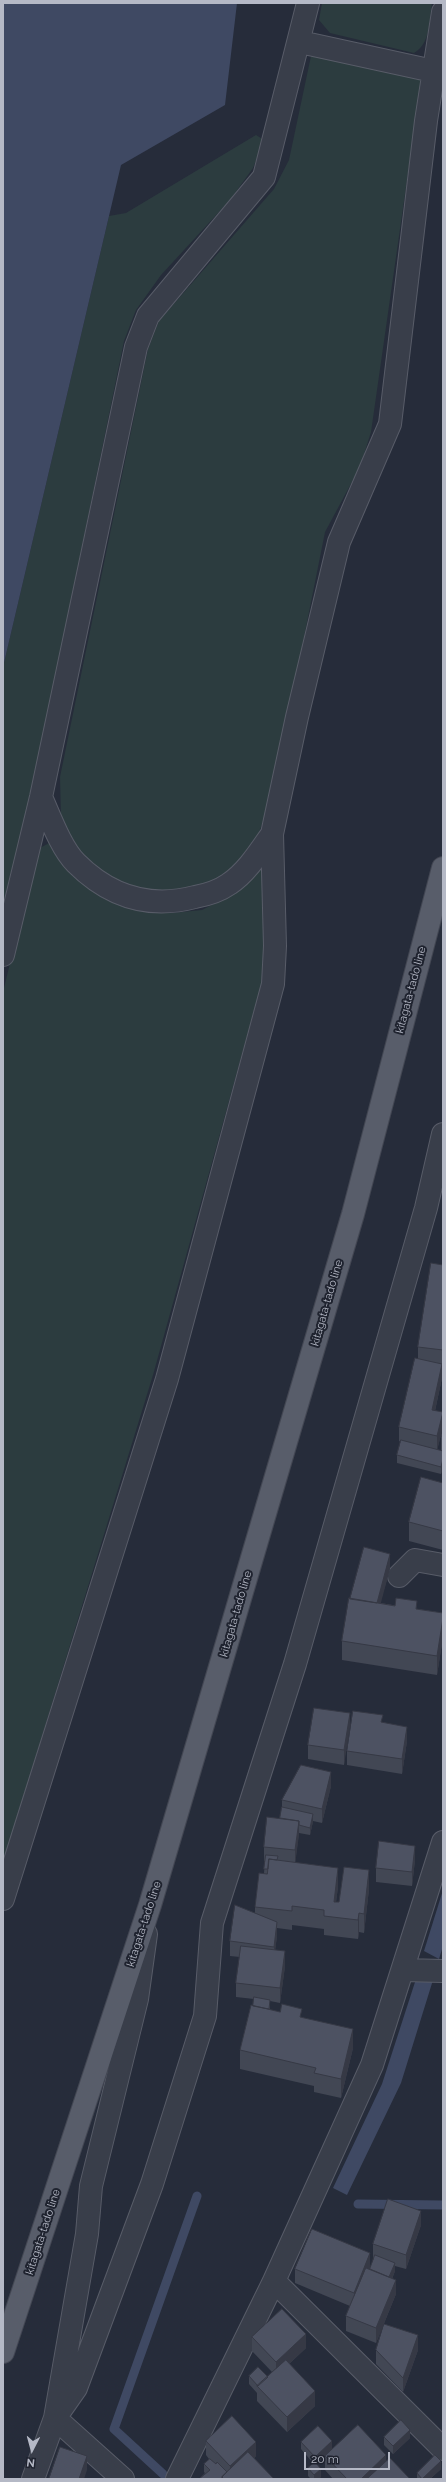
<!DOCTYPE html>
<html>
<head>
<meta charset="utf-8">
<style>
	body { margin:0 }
	#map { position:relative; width:446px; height:2482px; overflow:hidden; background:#262c3a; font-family:Raleway,sans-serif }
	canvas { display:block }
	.frame { position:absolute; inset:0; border:4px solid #b5b9c6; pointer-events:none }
	.north { position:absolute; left:12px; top:2430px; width:40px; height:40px; -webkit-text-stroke:3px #1f232f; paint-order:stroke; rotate:186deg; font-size:11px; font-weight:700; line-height:16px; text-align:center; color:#b5b9c6 }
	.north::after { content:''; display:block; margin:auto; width:14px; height:18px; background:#b5b9c6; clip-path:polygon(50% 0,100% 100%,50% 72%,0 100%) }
	.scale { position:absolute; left:304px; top:2452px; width:86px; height:18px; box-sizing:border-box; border:2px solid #b5b9c6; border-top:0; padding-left:5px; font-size:12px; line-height:14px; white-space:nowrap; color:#b5b9c6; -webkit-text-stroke:3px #1f232f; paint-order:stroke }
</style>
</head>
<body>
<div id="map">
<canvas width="446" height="2482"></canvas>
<div class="frame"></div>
<div class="north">N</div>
<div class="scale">20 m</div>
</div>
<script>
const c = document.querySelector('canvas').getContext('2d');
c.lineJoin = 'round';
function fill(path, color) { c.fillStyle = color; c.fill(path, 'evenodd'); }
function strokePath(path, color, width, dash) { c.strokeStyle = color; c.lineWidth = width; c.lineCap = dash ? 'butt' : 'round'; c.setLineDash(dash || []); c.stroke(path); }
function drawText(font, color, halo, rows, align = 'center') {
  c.font = font + ' Raleway,sans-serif'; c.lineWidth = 4; c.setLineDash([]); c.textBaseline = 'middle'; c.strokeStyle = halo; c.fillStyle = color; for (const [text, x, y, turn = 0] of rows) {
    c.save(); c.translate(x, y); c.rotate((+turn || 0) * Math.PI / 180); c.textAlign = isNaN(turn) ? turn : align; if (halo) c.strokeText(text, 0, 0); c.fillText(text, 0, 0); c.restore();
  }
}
const green = new Path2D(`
	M 322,3 L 432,3 C 429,21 431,43 414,53 L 330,33 L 319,20 Z
	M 319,53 L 417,75 L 421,82 L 371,432 L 360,467 L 325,532 L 272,797 L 257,838 L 246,855 L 217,882 L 189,891 L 146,892 L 107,877 L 71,843 L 61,817 L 60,777 L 148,349 L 159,321 L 274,189 L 289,160 L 311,56 Z
	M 256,135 L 264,140 L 253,168 L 230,200 L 161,275 L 136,310 L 124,341 L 33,787 L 3,904 L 3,667 L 109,216 L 126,213 Z
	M 53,841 L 125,905 L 146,912 L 172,913 L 202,910 L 237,892 L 263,864 L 266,946 L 262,982 L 153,1375 L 3,1863 L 3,992 L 38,849 Z`);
const water = new Path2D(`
	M 3,3 L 237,3 L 225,105 L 121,165 L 3,667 Z
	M 443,1890 L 443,1946 L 439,1959 L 424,1951 Z
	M 416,1979 L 433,1980 L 401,2083 L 347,2195 L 333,2188 L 382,2084 Z`);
const stream = new Path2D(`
	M 358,2204 L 443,2205
	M 163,2474 L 114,2429 L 197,2196`);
const minor = new Path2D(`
	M 300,42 L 433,71
	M 41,797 C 50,817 61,848 76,863 C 110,897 149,909 195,897 C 206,895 219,891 229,884 C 247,872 260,851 272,834
	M 3,955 L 41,797 L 136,347 L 148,316 L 264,177 L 308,3
	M 399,1576 L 415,1560 L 443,1565
	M 3,1899 L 167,1379 L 273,984 L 275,946 L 272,834 L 297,717 L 339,542 L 390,424 L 426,121 L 443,12
	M 403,1970 L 443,1971
	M 274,2281 L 443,2449
	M 55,2418 L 76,2388 L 152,2184 L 205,2016 L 212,1923 L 295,1664 L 426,1208 L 443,1134
	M 55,2418 L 123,2479
	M 33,2479 L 55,2418 L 87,2234 L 91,2186 L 137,1999 L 146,1934
	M 177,2479 L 274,2281 L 372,2065 L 443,1842`);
const major = new Path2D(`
	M 3,2352 L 150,1905 L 353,1214 L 443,868`);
const wall = new Path2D(`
	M 443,1265 L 443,1365 L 442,1365 L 442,1378 L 435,1411 L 443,1427 L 437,1450 L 441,1451 L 441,1436 L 443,1429 L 443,1467 L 441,1474 L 397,1463 L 397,1455 L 401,1442 L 399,1441 L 399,1427 L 418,1359 L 418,1347 Z
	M 443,1483 L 443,1550 L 409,1541 L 409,1522 Z
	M 390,1569 L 380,1603 L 443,1613 L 443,1637 L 437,1675 L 342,1660 L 342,1641 L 350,1599 Z
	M 350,1713 L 344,1765 L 308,1759 L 308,1745 Z
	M 383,1723 L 407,1741 L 402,1774 L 347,1765 L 347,1751 Z
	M 331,1786 L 322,1823 L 313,1821 L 310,1835 L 299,1833 L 295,1863 L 338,1887 L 336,1902 L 339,1902 L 369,1889 L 364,1933 L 359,1932 L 358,1939 L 324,1935 L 324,1929 L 292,1925 L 292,1930 L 277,1928 L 277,1936 L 275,1950 L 285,1966 L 280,2003 L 270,2001 L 270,2010 L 302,2017 L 353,2048 L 341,2098 L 314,2092 L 314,2086 L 240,2069 L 240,2050 L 253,2006 L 254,1999 L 236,1997 L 236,1983 L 240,1957 L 230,1956 L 230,1941 L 255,1913 L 255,1907 L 264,1873 L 265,1861 L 264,1861 L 264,1847 L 280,1818 L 282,1807 L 282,1800 Z
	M 415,1860 L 412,1886 L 376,1882 L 376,1868 Z
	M 421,2225 L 406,2269 L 395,2266 L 395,2271 L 392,2279 L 396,2294 L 376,2343 L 346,2331 L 346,2316 L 350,2306 L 295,2283 L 295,2269 L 370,2267 L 374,2259 L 373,2258 L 373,2244 Z
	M 252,2337 L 306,2348 L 289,2364 L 315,2406 L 287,2432 L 257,2401 L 257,2393 L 249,2384 L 249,2376 L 268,2377 L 272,2372 L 252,2351 Z
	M 376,2350 L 418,2350 L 403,2392 L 376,2364 Z
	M 384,2437 L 410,2438 L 393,2454 L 384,2445 Z
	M 206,2441 L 256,2456 L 254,2458 L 274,2479 L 199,2479 L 205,2473 L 204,2472 L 204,2464 L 209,2459 L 206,2455 Z
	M 301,2442 L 332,2449 L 316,2464 L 321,2477 L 318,2479 L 311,2479 L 308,2476 L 308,2468 L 313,2463 L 301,2449 Z
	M 325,2456 L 386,2461 L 410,2479 L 333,2479 L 325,2470 Z
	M 441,2469 L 430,2479 L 417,2479 L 417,2473 Z`);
const shadedWall = new Path2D(`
	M 442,1364 L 442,1378 L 432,1424 L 432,1410 Z
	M 443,1412 L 443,1427 L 437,1451 L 437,1436 Z
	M 443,1459 L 443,1467 L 441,1474 L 441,1467 Z
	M 390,1554 L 390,1569 L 376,1621 L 376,1607 Z
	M 443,1618 L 443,1637 L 437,1675 L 437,1656 Z
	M 350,1713 L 350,1728 L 344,1765 L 344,1750 Z
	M 407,1727 L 407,1741 L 402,1774 L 402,1759 Z
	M 331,1772 L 331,1786 L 322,1823 L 322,1809 Z
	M 313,1814 L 313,1822 L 310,1835 L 310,1828 Z
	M 299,1821 L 299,1835 L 295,1865 L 295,1850 Z
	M 415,1846 L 415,1860 L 412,1886 L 412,1872 Z
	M 338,1868 L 338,1887 L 334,1917 L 334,1902 Z
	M 369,1870 L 369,1889 L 364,1933 L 364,1914 Z
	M 359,1913 L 359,1932 L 358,1939 L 358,1920 Z
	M 277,1922 L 277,1936 L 274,1961 L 274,1947 Z
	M 285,1951 L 285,1966 L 280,2003 L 280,1988 Z
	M 353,2029 L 353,2048 L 341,2098 L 341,2079 Z
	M 421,2211 L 421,2225 L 406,2269 L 406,2255 Z
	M 370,2253 L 370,2267 L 354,2308 L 354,2293 Z
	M 395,2263 L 395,2271 L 388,2288 L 388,2280 Z
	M 396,2280 L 396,2294 L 376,2343 L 376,2328 Z
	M 306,2334 L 306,2348 L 276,2376 L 276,2362 Z
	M 418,2335 L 418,2350 L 403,2392 L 403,2378 Z
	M 315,2391 L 315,2406 L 287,2432 L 287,2417 Z
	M 410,2430 L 410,2438 L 393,2454 L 393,2446 Z
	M 332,2441 L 332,2449 L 315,2465 L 315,2457 Z
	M 256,2442 L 256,2456 L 232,2479 L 230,2479 L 230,2466 Z
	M 386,2455 L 386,2469 L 376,2479 L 361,2479 Z
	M 87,2456 L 87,2470 L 84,2479 L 79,2479 Z
	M 441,2461 L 441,2469 L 430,2479 L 422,2479 Z
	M 321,2469 L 321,2477 L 318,2479 L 314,2479 L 314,2475 Z`);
const building = new Path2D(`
	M 431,1263 L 443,1265 L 443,1350 L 418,1347 Z
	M 415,1358 L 442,1364 L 432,1410 L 443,1412 L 437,1436 L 399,1427 Z
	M 443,1429 L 443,1436 L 441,1436 Z
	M 401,1440 L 443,1451 L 443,1459 L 441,1467 L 397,1455 Z
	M 421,1477 L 443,1483 L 443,1531 L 409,1522 Z
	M 364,1547 L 390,1554 L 377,1603 L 350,1599 Z
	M 349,1598 L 395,1606 L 396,1598 L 417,1601 L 416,1609 L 443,1613 L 443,1618 L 437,1656 L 342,1641 Z
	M 314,1708 L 350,1713 L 344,1750 L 308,1745 Z
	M 353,1711 L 383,1715 L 381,1722 L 407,1727 L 402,1759 L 347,1751 Z
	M 301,1765 L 331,1772 L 322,1809 L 282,1800 Z
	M 282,1807 L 313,1814 L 310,1828 L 299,1825 L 299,1821 L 280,1818 Z
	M 267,1817 L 299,1821 L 295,1850 L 264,1847 Z
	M 379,1841 L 415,1846 L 412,1872 L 376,1868 Z
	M 266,1855 L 278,1856 L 277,1860 L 269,1859 L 268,1869 L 264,1869 Z
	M 269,1859 L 338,1868 L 334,1902 L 339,1902 L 344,1867 L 369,1870 L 364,1914 L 359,1913 L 358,1920 L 324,1916 L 324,1910 L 292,1906 L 292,1911 L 255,1907 L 259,1873 L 267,1874 Z
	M 235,1905 L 277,1922 L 274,1947 L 230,1941 Z
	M 241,1946 L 285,1951 L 280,1988 L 236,1983 Z
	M 254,1997 L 270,2000 L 269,2009 L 253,2006 Z
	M 282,2004 L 302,2009 L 300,2017 L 353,2029 L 341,2079 L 314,2073 L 316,2068 L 240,2050 L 251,2005 L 280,2012 Z
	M 388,2199 L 421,2211 L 406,2255 L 373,2244 Z
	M 312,2229 L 370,2253 L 354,2293 L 295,2269 Z
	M 375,2255 L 395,2263 L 389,2277 L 370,2269 Z
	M 366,2268 L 396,2280 L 376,2328 L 346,2316 Z
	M 282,2309 L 306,2334 L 276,2362 L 252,2337 Z
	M 384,2324 L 418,2335 L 403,2378 L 376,2350 Z
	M 286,2360 L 315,2391 L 287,2417 L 257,2386 Z
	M 258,2367 L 268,2377 L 258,2386 L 249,2376 Z
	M 232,2416 L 256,2442 L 230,2466 L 206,2441 Z
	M 401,2420 L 410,2430 L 393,2446 L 384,2437 Z
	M 358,2425 L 386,2455 L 361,2479 L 347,2479 L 325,2456 Z
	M 318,2426 L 332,2441 L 315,2457 L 301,2442 Z
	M 60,2447 L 87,2456 L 79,2479 L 49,2479 Z
	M 248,2452 L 274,2479 L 224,2479 L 222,2477 Z
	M 435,2455 L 441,2461 L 422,2479 L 417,2473 Z
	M 390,2458 L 410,2479 L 367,2479 Z
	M 210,2459 L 216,2464 L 217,2462 L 227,2472 L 222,2477 L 222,2479 L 199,2479 L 210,2470 L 204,2464 Z
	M 315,2462 L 321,2469 L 314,2475 L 308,2468 Z`);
const streetNames = [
	["kitagata-tado line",411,990,-75],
	["kitagata-tado line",327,1303,-74],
	["kitagata-tado line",236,1614,-74],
	["kitagata-tado line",144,1924,-72],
	["kitagata-tado line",43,2232,-72]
];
fill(green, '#2c3c3f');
fill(water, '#3f4963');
strokePath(stream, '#3f4963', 9);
strokePath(minor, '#585c68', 24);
strokePath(major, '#434753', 24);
strokePath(minor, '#393e4a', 22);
strokePath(major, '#585d6a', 22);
fill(wall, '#424754');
fill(shadedWall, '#363945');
fill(building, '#4d5262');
strokePath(building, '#363945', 1);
drawText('11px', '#b5b9c6', '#1f232f', streetNames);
</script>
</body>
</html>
